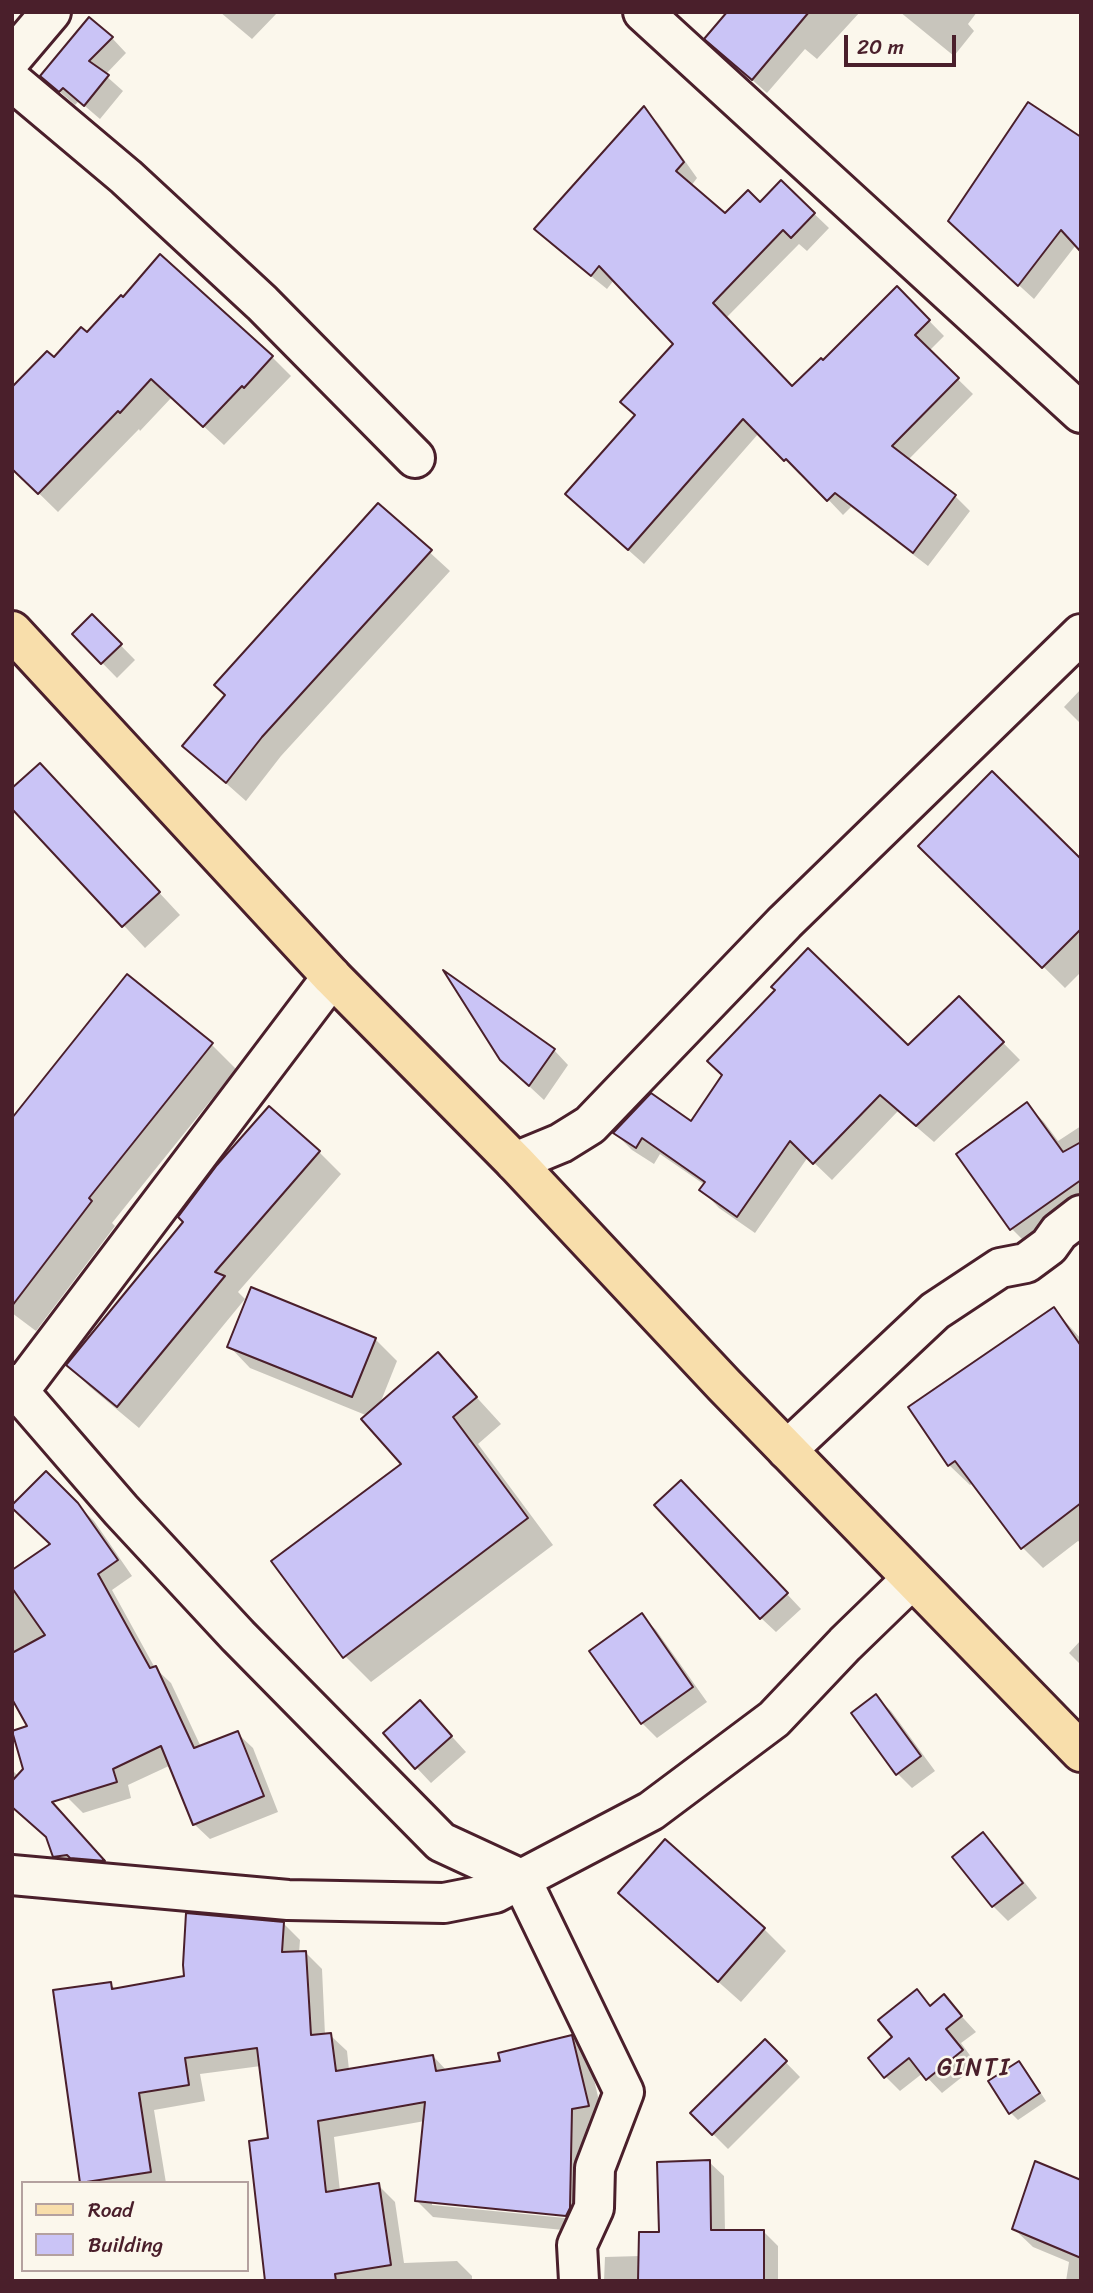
<!DOCTYPE html>
<html>
<head>
<meta charset="utf-8">
<style>
	body { margin:0 }
	#map { position:relative; width:1093px; height:2293px; overflow:hidden; background:#fbf7ec; font-family:Sriracha,sans-serif }
	canvas { display:block }
	.frame { position:absolute; inset:0; border:14px solid #4a1f2b; pointer-events:none }
	.legend { position:absolute; left:21px; top:2181px; width:228px; height:91px; box-sizing:border-box; background:#fbf7ec; border:2px solid #b4a19f; margin:0; padding:9px 12px; list-style:none; font-size:21px; color:#4a1f2b }
	.legend li { display:flex; align-items:center; gap:14px; height:35px }
	.legend b { width:35px; border:2px solid #b4a19f }
	.scale { position:absolute; left:844px; top:35px; width:112px; height:32px; box-sizing:border-box; border:4px solid #4a1f2b; border-top:0; padding-left:9px; font-size:21px; line-height:24px; white-space:nowrap; color:#4a1f2b; -webkit-text-stroke:5px #fbf7ec; paint-order:stroke }
</style>
</head>
<body>
<div id="map">
<canvas width="1093" height="2293"></canvas>
<div class="frame"></div>
<ul class="legend">
<li><b style="height:9px;background:#f8deab"></b>Road</li>
<li><b style="height:19px;background:#cac4f6"></b>Building</li>
</ul>
<div class="scale">20 m</div>
</div>
<script>
const c = document.querySelector('canvas').getContext('2d');
c.lineJoin = 'round';
function fill(path, color) { c.fillStyle = color; c.fill(path, 'evenodd'); }
function strokePath(path, color, width, dash) { c.strokeStyle = color; c.lineWidth = width; c.lineCap = dash ? 'butt' : 'round'; c.setLineDash(dash || []); c.stroke(path); }
function drawText(font, color, halo, rows, align = 'center') {
  c.font = font + ' Sriracha,sans-serif'; c.lineWidth = 5; c.setLineDash([]); c.textBaseline = 'middle'; c.strokeStyle = halo; c.fillStyle = color; for (const [text, x, y, turn = 0] of rows) {
    c.save(); c.translate(x, y); c.rotate((+turn || 0) * Math.PI / 180); c.textAlign = isNaN(turn) ? turn : align; if (halo) c.strokeText(text, 0, 0); c.fillText(text, 0, 0); c.restore();
  }
}
const shadow = new Path2D(`
	M 220,12 L 278,12 L 252,39 Z
	M 728,12 L 860,12 L 817,59 L 805,49 L 767,93 L 722,53 Z
	M 900,12 L 977,12 L 968,24 L 974,31 L 954,56 Z
	M 112,38 L 126,53 L 105,75 L 123,91 L 100,119 L 79,101 L 75,105 L 42,76 Z
	M 644,108 L 658,123 L 697,178 L 691,186 L 725,216 L 760,204 L 781,182 L 829,228 L 807,251 L 799,244 L 726,318 L 792,388 L 823,363 L 897,288 L 944,336 L 929,351 L 973,394 L 908,460 L 955,496 L 970,511 L 928,566 L 851,507 L 843,515 L 802,472 L 800,475 L 759,433 L 644,564 L 582,509 L 675,344 L 614,280 L 607,289 L 551,244 L 537,229 Z
	M 1081,139 L 1076,245 L 1034,299 L 965,236 Z
	M 87,335 L 272,357 L 291,376 L 224,445 L 172,397 L 140,431 L 139,429 L 58,512 L 12,467 L 54,360 Z
	M 378,505 L 450,571 L 281,756 L 246,801 L 184,746 Z
	M 92,616 L 135,660 L 117,678 L 74,634 Z
	M 1081,689 L 1081,724 L 1064,707 Z
	M 61,787 L 180,915 L 145,948 L 12,807 Z
	M 921,846 L 1081,861 L 1081,972 L 1065,988 Z
	M 127,976 L 212,1045 L 236,1069 L 112,1223 L 115,1226 L 36,1331 L 12,1313 L 12,1120 Z
	M 777,990 L 908,1048 L 959,998 L 1020,1060 L 934,1142 L 898,1111 L 832,1180 L 808,1157 L 755,1233 L 719,1208 L 702,1190 L 705,1185 L 660,1154 L 654,1164 L 632,1150 L 615,1133 L 692,1123 Z
	M 554,1050 L 568,1065 L 544,1100 L 517,1075 Z
	M 1027,1105 L 1044,1122 L 1058,1141 L 1081,1126 L 1081,1209 L 1029,1246 L 1012,1229 L 958,1154 Z
	M 319,1152 L 341,1174 L 238,1292 L 245,1299 L 139,1428 L 90,1387 L 68,1365 Z
	M 1054,1309 L 1081,1339 L 1081,1543 L 1078,1541 L 1043,1568 L 1022,1547 L 973,1483 L 970,1485 L 949,1465 Z
	M 375,1339 L 397,1361 L 379,1406 L 438,1355 L 501,1424 L 478,1444 L 553,1545 L 371,1682 L 345,1656 L 403,1464 L 368,1416 L 250,1368 L 229,1346 Z
	M 46,1474 L 94,1521 L 132,1576 L 112,1590 L 155,1668 L 171,1683 L 201,1747 L 237,1733 L 253,1748 L 278,1812 L 210,1839 L 194,1824 L 171,1765 L 128,1785 L 131,1798 L 83,1813 L 67,1797 L 12,1696 L 12,1573 L 52,1545 Z
	M 696,1497 L 801,1609 L 776,1632 L 761,1618 Z
	M 642,1616 L 656,1630 L 707,1702 L 657,1738 L 642,1723 Z
	M 1081,1640 L 1081,1665 L 1069,1653 Z
	M 876,1697 L 891,1711 L 935,1771 L 912,1788 L 897,1773 Z
	M 434,1717 L 466,1752 L 431,1783 L 385,1734 Z
	M 12,1770 L 87,1842 L 105,1861 L 68,1869 L 54,1856 L 48,1838 L 12,1806 Z
	M 983,1834 L 998,1849 L 1037,1898 L 1008,1921 L 993,1906 Z
	M 642,1914 L 764,1929 L 786,1951 L 741,2002 Z
	M 283,1923 L 300,1940 L 299,1953 L 305,1952 L 322,1969 L 325,2035 L 330,2035 L 347,2051 L 349,2070 L 433,2056 L 447,2071 L 502,2062 L 572,2037 L 588,2054 L 604,2122 L 588,2126 L 586,2226 L 583,2232 L 433,2217 L 417,2201 L 425,2121 L 334,2137 L 340,2191 L 378,2185 L 395,2202 L 404,2263 L 457,2261 L 472,2276 L 472,2281 L 267,2281 L 270,2140 L 261,2066 L 200,2074 L 205,2101 L 154,2110 L 166,2183 L 82,2182 L 110,1984 L 117,1990 L 186,1977 ZM 432,2201 L 575,2215 L 575,2219 L 432,2205 Z
	M 917,1992 L 932,2006 L 943,1996 L 976,2032 L 961,2043 L 977,2065 L 942,2093 L 923,2073 L 900,2091 L 885,2076 L 895,2037 Z
	M 765,2041 L 800,2077 L 728,2149 L 692,2113 Z
	M 1019,2063 L 1026,2070 L 1046,2101 L 1018,2120 L 1011,2113 L 990,2082 Z
	M 709,2162 L 724,2176 L 725,2232 L 763,2231 L 778,2246 L 778,2281 L 604,2281 L 605,2257 L 640,2256 L 661,2234 Z
	M 1081,2182 L 1081,2281 L 1066,2281 L 1069,2262 L 1033,2247 L 1014,2229 Z`);
const building = new Path2D(`
	M 727,12 L 809,12 L 752,80 L 704,39 Z
	M 89,17 L 113,37 L 89,61 L 109,75 L 84,106 L 63,88 L 59,92 L 40,76 Z
	M 1028,102 L 1081,137 L 1081,252 L 1061,230 L 1018,286 L 948,221 Z
	M 644,106 L 684,162 L 676,171 L 725,213 L 748,190 L 760,202 L 781,180 L 815,213 L 791,238 L 783,230 L 713,303 L 792,386 L 821,358 L 823,360 L 897,286 L 930,320 L 915,335 L 959,378 L 892,446 L 956,495 L 913,553 L 835,493 L 827,501 L 786,459 L 784,461 L 743,419 L 628,550 L 565,494 L 635,415 L 620,402 L 673,344 L 599,266 L 591,276 L 534,229 Z
	M 160,254 L 273,356 L 244,388 L 242,386 L 203,427 L 151,379 L 120,413 L 118,411 L 38,494 L 12,469 L 12,387 L 47,351 L 54,357 L 81,327 L 87,332 L 121,295 L 123,297 Z
	M 378,503 L 432,550 L 262,737 L 226,783 L 182,746 L 225,695 L 214,685 Z
	M 92,614 L 122,644 L 101,664 L 72,634 Z
	M 40,763 L 160,892 L 122,927 L 12,809 L 12,788 Z
	M 992,771 L 1081,859 L 1081,929 L 1042,968 L 918,846 Z
	M 808,948 L 908,1045 L 959,996 L 1004,1042 L 916,1126 L 880,1095 L 813,1164 L 790,1141 L 737,1217 L 699,1190 L 705,1182 L 642,1138 L 636,1148 L 613,1133 L 651,1093 L 691,1121 L 722,1075 L 707,1061 L 775,990 L 771,987 Z
	M 443,970 L 555,1049 L 529,1086 L 500,1060 Z
	M 127,974 L 213,1043 L 89,1198 L 92,1201 L 12,1306 L 12,1118 Z
	M 1027,1102 L 1063,1152 L 1081,1142 L 1081,1180 L 1010,1230 L 956,1154 Z
	M 269,1106 L 320,1151 L 215,1272 L 225,1276 L 117,1407 L 66,1365 L 183,1222 L 178,1217 L 217,1165 Z
	M 251,1287 L 376,1338 L 352,1397 L 227,1347 Z
	M 1054,1307 L 1081,1346 L 1081,1503 L 1021,1549 L 955,1461 L 948,1466 L 908,1407 Z
	M 438,1352 L 477,1397 L 453,1417 L 528,1518 L 343,1658 L 271,1561 L 401,1464 L 361,1419 Z
	M 46,1471 L 78,1503 L 118,1560 L 98,1574 L 150,1668 L 156,1666 L 194,1748 L 238,1731 L 264,1796 L 193,1825 L 161,1746 L 113,1769 L 117,1782 L 52,1802 L 105,1861 L 70,1858 L 67,1855 L 53,1857 L 46,1837 L 12,1807 L 12,1781 L 23,1769 L 12,1731 L 27,1726 L 12,1699 L 12,1653 L 45,1635 L 12,1588 L 12,1570 L 50,1544 L 12,1508 L 12,1505 Z
	M 681,1480 L 788,1593 L 760,1619 L 654,1505 Z
	M 642,1613 L 693,1687 L 641,1724 L 589,1651 Z
	M 876,1694 L 921,1756 L 896,1775 L 851,1713 Z
	M 420,1700 L 452,1736 L 415,1769 L 383,1733 Z
	M 983,1832 L 1023,1883 L 992,1907 L 952,1857 Z
	M 665,1839 L 765,1928 L 718,1982 L 618,1893 Z
	M 186,1913 L 284,1922 L 282,1952 L 306,1951 L 311,2035 L 331,2033 L 336,2071 L 433,2055 L 436,2071 L 500,2061 L 498,2053 L 572,2035 L 589,2106 L 572,2109 L 570,2208 L 566,2216 L 415,2201 L 425,2102 L 318,2121 L 326,2192 L 379,2183 L 391,2265 L 335,2274 L 336,2281 L 265,2281 L 249,2141 L 268,2138 L 257,2048 L 185,2058 L 189,2085 L 139,2093 L 151,2172 L 80,2183 L 53,1990 L 111,1982 L 112,1989 L 184,1976 L 183,1965 Z
	M 917,1989 L 930,2006 L 944,1994 L 962,2016 L 946,2029 L 963,2050 L 926,2080 L 909,2058 L 884,2078 L 868,2058 L 892,2037 L 878,2020 Z
	M 765,2039 L 787,2061 L 712,2135 L 690,2113 Z
	M 1019,2061 L 1040,2093 L 1009,2114 L 988,2081 Z
	M 710,2160 L 711,2230 L 764,2230 L 764,2281 L 638,2281 L 639,2232 L 659,2232 L 657,2162 Z
	M 1035,2161 L 1081,2180 L 1081,2258 L 1012,2229 Z`);
const minor = new Path2D(`
	M 643,12 L 1081,413
	M 12,58 L 51,12
	M 12,81 L 126,177 L 262,303 L 415,458
	M 515,1162 L 561,1143 L 590,1125 L 785,922 L 1081,634
	M 12,1384 L 121,1510 L 238,1636 L 441,1842 L 521,1879 L 624,2092 L 595,2168 L 594,2208 L 577,2245 L 579,2281
	M 19,1391 L 332,977
	M 787,1450 L 935,1311 L 1000,1268 L 1026,1263 L 1049,1246 L 1059,1232 L 1081,1215
	M 12,1875 L 288,1900 L 444,1903 L 495,1893 L 651,1811 L 774,1719 L 845,1644 L 912,1579`);
const major = new Path2D(`
	M 12,631 L 332,977 L 515,1162 L 724,1385 L 1081,1752`);
const quarterNames = [
	["GINTI",974,2069]
];
fill(shadow, '#0003');
fill(building, '#cac4f6');
strokePath(building, '#4a1f2b', 2);
strokePath(minor, '#4a1f2b', 44);
strokePath(major, '#4a1f2b', 44);
strokePath(minor, '#fbf7ec', 38);
strokePath(major, '#f8deab', 38);
c.letterSpacing = '2px';
drawText('24px', '#4a1f2b', '#fbf7ec', quarterNames);
c.letterSpacing = '0px';
</script>
</body>
</html>
